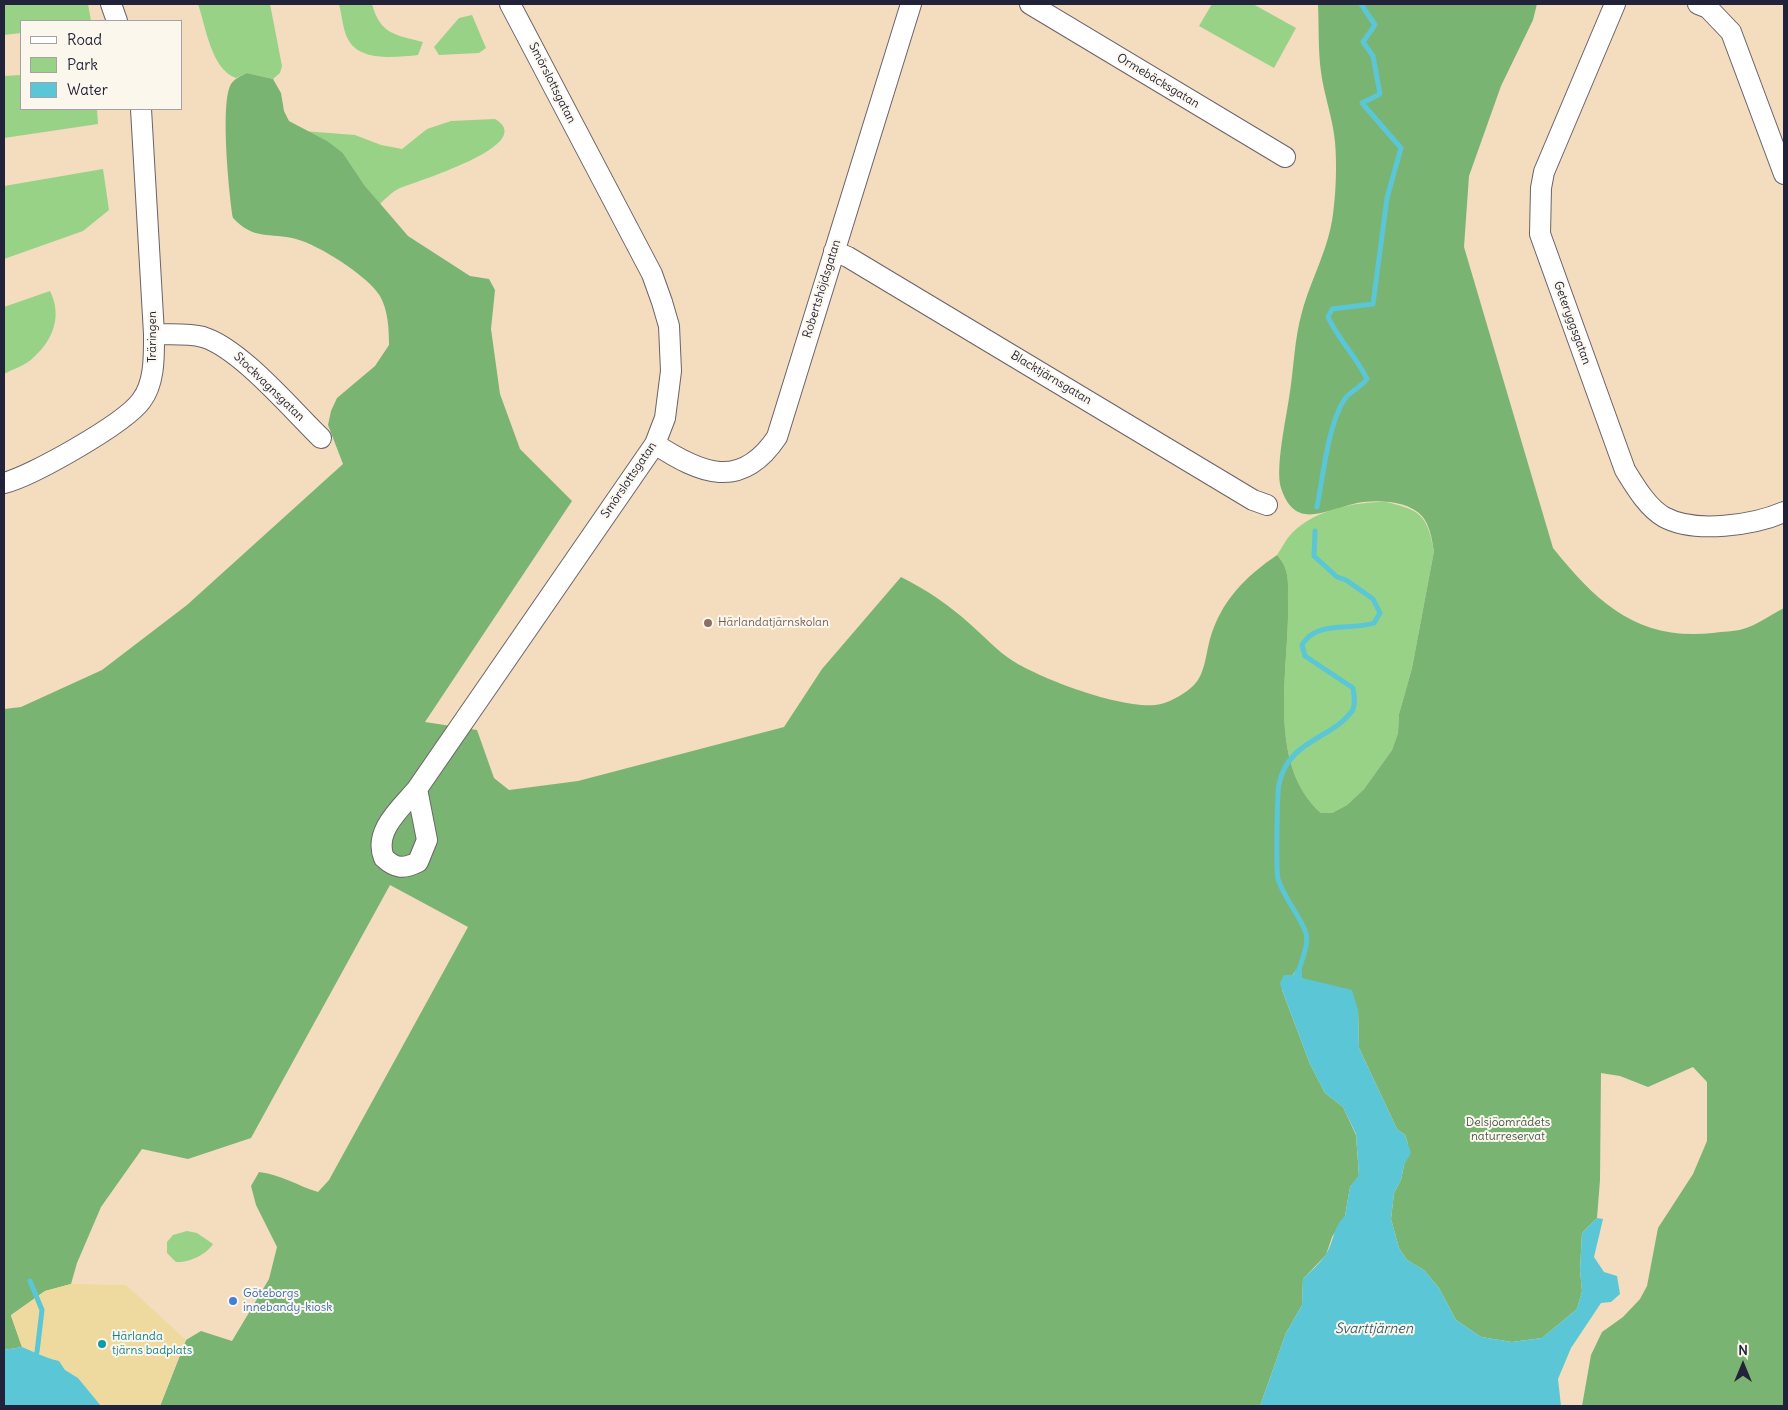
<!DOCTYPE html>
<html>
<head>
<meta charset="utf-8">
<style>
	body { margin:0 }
	#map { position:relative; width:1788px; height:1410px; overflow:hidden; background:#f3ddbe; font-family:Delius,sans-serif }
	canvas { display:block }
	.frame { position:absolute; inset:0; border:5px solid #22223b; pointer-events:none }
	.legend { position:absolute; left:20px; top:20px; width:162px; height:90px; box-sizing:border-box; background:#fbf7ec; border:1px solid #a4a2a5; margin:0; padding:6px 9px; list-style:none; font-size:15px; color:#22223b }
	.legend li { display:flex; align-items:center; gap:10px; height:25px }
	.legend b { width:25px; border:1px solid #a4a2a5 }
	.north { position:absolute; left:1718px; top:1340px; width:50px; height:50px; -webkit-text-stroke:4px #fbf7ec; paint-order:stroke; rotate:0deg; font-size:14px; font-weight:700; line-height:20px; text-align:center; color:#22223b }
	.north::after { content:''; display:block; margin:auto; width:18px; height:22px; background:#22223b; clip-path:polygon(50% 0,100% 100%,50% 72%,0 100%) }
</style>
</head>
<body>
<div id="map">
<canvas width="1788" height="1410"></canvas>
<div class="frame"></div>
<ul class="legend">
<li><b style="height:6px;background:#fff"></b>Road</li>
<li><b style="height:14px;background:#98d286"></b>Park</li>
<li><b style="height:14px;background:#5bc6d5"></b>Water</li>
</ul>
<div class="north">N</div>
</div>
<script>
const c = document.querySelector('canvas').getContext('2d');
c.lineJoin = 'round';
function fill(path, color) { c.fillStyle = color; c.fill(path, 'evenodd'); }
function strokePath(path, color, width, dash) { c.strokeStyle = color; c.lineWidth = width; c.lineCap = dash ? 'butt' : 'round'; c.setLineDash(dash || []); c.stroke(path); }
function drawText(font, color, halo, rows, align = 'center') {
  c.font = font + ' Delius,sans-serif'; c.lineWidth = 4; c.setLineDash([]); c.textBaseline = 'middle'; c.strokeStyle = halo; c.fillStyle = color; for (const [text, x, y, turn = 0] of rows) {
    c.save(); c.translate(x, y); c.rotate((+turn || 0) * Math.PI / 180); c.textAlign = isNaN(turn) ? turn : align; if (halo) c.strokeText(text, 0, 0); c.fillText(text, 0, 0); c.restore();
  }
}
const green = new Path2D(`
	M 4,4 L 88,4 L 91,21 L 21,21 L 21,33 L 4,35 Z
	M 198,4 L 270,4 L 282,66 L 280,73 L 273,79 L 247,73 L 236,78 C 211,69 206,27 198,4 Z
	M 339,4 L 372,4 C 380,34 395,35 423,42 L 418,55 C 397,57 362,62 349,41 C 343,32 342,15 339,4 Z
	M 1212,4 L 1253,4 L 1296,28 L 1274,68 L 1199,26 Z
	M 472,15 L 486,48 L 479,53 L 439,55 L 434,47 L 459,18 Z
	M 21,75 L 21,109 L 97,109 L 98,124 L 4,138 L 4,76 Z
	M 495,119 C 540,145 413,182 398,189 C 392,192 386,198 380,204 L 365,186 L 343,153 L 303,131 L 355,135 L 381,145 L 402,149 L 427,129 L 451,121 Z
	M 103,169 L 109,210 L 83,231 L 4,259 L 4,186 Z
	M 50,291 C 62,315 54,339 34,357 C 27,365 13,369 4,374 L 4,307 Z
	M 1386,502 C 1421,510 1427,515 1434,551 L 1412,668 L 1399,714 L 1398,733 L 1392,750 L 1364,789 L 1347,805 L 1332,813 L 1321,813 C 1265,763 1290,667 1288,601 C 1288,583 1290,569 1277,555 C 1282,548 1286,539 1292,533 C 1316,509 1355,502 1386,502 Z
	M 187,1231 L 197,1233 L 213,1244 C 206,1255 188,1263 176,1262 L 167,1253 L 167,1242 L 173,1235 Z`);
const forest = new Path2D(`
	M 1318,4 L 1537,4 L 1533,20 L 1501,86 L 1469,176 L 1464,247 L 1553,548 C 1597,603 1638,641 1713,633 C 1723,631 1734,632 1743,629 C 1757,625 1772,614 1784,608 L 1784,1406 L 1582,1406 L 1591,1355 L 1602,1332 L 1623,1317 L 1640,1299 L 1647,1286 L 1658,1228 L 1693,1174 L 1707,1141 L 1707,1082 L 1693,1067 L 1648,1087 L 1620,1076 L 1601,1073 L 1600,1180 L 1597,1218 L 1582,1233 L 1580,1270 L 1582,1291 L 1577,1309 L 1542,1338 L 1512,1342 L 1481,1337 L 1456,1320 L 1439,1288 L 1424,1270 L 1407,1260 L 1399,1248 L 1391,1219 L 1394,1193 L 1401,1180 L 1404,1165 L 1408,1144 L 1405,1135 L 1397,1129 L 1359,1048 L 1358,1010 L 1302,978 L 1302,970 L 1296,970 L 1282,990 L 1310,1064 L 1325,1093 L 1343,1107 L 1356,1135 L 1359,1176 L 1350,1187 L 1345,1216 L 1332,1237 L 1326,1255 L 1303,1279 L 1302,1305 L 1286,1333 L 1260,1406 L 160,1406 L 186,1340 L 201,1331 L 232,1341 L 269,1279 L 277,1247 L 256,1205 L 251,1186 L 259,1172 C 280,1174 298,1186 318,1192 L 329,1180 L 468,927 L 390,885 L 251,1138 L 188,1159 L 142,1149 L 101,1207 L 77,1263 L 71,1284 L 45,1291 L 11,1315 L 22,1347 L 4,1350 L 4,709 L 21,707 L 102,670 L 187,605 L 343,464 L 328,425 L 331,411 L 337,398 L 375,366 L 389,345 C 389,329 388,310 380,296 C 368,276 319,245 296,239 C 269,232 255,241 233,218 C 229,194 220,102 231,84 C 235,78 241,76 247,73 L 273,79 L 281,93 L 284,111 L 289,121 L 327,141 L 343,153 L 365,186 L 408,236 L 470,276 L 489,279 L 495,290 L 491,329 L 500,394 L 520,449 L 572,501 L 425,722 L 477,730 L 494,778 L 509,790 L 578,781 L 784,727 L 822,669 L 901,577 C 927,590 949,605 970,624 C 984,636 997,651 1013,661 C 1041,679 1128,712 1161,704 C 1172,701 1186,693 1194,685 C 1205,674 1206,653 1210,639 C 1221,601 1245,577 1277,555 C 1290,569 1288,583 1288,601 C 1290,667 1265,763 1321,813 L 1332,813 L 1347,805 L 1364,789 L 1392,750 L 1398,733 L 1399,714 L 1412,668 L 1434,551 C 1432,540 1430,525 1422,516 C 1408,500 1372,499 1353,504 C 1323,511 1295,530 1281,488 C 1275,469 1286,419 1289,398 C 1294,369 1294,340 1302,312 C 1311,279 1329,248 1333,214 C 1336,192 1337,165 1335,142 C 1333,119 1324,95 1321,72 C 1318,50 1319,26 1318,4 Z`);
const sand = new Path2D(`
	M 71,1284 L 126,1285 L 186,1340 L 160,1406 L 101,1406 L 78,1378 L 65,1370 L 59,1361 C 45,1358 35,1352 22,1347 L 11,1316 L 45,1291 Z`);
const water = new Path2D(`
	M 1296,969 L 1302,970 L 1302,978 L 1352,990 L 1358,1010 L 1359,1048 L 1397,1129 L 1405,1135 L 1411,1153 L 1404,1165 L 1401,1180 L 1394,1193 L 1391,1219 L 1399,1248 L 1407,1260 L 1424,1270 L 1439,1288 L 1456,1320 L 1481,1337 L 1512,1342 L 1542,1338 L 1577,1309 L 1582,1291 L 1580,1270 L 1582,1233 L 1597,1218 L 1603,1219 L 1594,1257 L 1604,1272 L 1617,1276 L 1620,1294 L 1611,1302 L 1601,1303 L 1571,1348 L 1558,1379 L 1561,1406 L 1260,1406 L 1286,1333 L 1302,1305 L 1303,1279 C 1310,1272 1319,1264 1325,1256 C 1334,1243 1333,1226 1345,1216 L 1350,1187 L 1359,1175 L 1356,1134 L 1343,1107 L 1325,1093 L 1310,1064 L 1282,990 L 1280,983 L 1284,975 L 1293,975 Z
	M 22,1347 C 35,1352 45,1358 59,1361 L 65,1370 L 78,1378 L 101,1406 L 4,1406 L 4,1350 Z`);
const stream = new Path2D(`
	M 1317,507 C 1323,477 1328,425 1344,400 C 1348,393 1360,388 1367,379 C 1356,356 1338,339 1328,317 L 1332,309 L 1373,304 L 1387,198 L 1401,148 L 1362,103 L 1380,94 L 1373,56 L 1363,42 L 1375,25 L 1361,4
	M 1299,970 C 1302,959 1309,944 1306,933 C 1299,914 1284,898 1278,879 C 1276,870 1277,793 1279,784 C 1288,740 1332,739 1352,711 C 1356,705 1354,695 1353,688 L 1305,656 L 1302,645 C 1316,620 1350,631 1374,623 L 1380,613 L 1373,599 L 1346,580 L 1337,577 L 1314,556 L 1315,531
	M 30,1281 L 42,1310 L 37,1352`);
const minor = new Path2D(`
	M 111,4 L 117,21
	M 1030,4 L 1285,157
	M 1615,4 L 1544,172 L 1541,188 L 1540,234 L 1625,470 C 1635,486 1647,507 1664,517 C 1695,534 1754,525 1784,512
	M 1698,4 L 1708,8 L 1731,32 L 1784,174
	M 834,251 L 848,257 L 1253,500 L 1267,505
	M 154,334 C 170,335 188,333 203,337 C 240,348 292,410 321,438
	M 655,444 C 701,474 741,491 777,437 L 911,4
	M 4,483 C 32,476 124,424 141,401 C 155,383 154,356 154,334 L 141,109
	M 417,789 L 655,444 L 665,418 L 671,371 L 669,326 L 662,302 L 652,274 L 510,4
	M 417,789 L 427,840 L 418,862 C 404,869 396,869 384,858 C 373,831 401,808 417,789 Z`);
const markers = [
	[708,623,5,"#8d6e63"],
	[233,1301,5,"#3f7fe0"],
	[102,1344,5,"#0f9aa8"]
];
const streetNames = [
	["Ormebäcksgatan",1158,81,31],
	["Smörslottsgatan",552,83,63],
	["Robertshöjdsgatan",822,289,-73],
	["Geteryggsgatan",1572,323,70],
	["Träringen",153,337,-90],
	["Blacktjärnsgatan",1051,378,31],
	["Stockvagnsgatan",269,387,44],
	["Smörslottsgatan",629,480,-56]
];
const educationNames = [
	["Härlandatjärnskolan",718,623]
];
const parkNames = [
	["Delsjöområdets",1508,1123],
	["naturreservat",1508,1137]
];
const shopNames = [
	["Göteborgs",243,1294],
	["innebandy-kiosk",243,1308]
];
const cultureNames = [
	["Härlanda",112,1337],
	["tjärns badplats",112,1351]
];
const waterNames = [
	["Svarttjärnen",1374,1329]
];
fill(green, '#98d286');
fill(forest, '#7ab473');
fill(sand, '#eeda9e');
fill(water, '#5bc6d5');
strokePath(stream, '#5bc6d5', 5);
strokePath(minor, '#6b6369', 22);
strokePath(minor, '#fff', 20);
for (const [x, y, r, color] of markers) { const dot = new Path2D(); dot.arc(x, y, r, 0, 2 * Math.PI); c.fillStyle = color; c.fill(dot); strokePath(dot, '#fbf7ec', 2); }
drawText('12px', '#22223b', '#fbf7ec', streetNames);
drawText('12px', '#785e54', '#fbf7ec', educationNames, 'left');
drawText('12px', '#455752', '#fbf7ec', parkNames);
drawText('12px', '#366cbe', '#fbf7ec', shopNames, 'left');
drawText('12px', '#0d838f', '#fbf7ec', cultureNames, 'left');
drawText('italic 14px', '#365b71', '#fbf7ec', waterNames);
</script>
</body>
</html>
